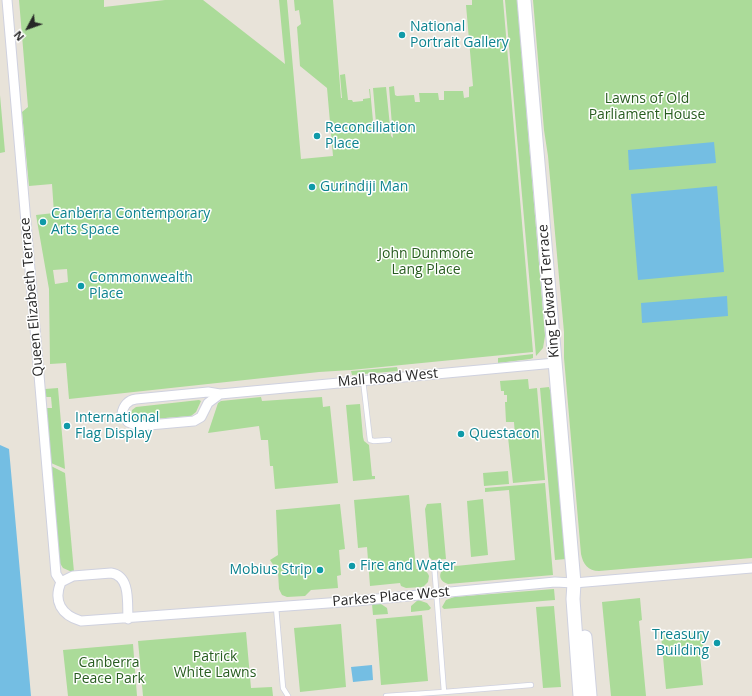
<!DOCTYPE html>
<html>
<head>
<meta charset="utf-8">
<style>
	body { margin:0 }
	#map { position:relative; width:752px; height:696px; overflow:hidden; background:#e8e3d9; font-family:"Open Sans",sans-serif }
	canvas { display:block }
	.north { position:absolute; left:8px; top:8px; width:40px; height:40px; -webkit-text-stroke:3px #fff; paint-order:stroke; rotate:229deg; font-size:11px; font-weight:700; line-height:16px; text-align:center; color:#272727 }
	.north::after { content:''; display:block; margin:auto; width:14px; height:18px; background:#272727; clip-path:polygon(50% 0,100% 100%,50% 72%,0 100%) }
</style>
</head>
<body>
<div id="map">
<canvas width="752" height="696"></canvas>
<div class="north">N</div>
</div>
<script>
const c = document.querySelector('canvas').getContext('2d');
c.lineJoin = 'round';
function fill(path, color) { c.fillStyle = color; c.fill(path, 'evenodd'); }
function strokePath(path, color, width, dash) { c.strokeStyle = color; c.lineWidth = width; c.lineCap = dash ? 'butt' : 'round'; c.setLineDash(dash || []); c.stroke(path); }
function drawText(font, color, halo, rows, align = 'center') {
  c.font = font + ' "Open Sans",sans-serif'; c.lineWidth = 3; c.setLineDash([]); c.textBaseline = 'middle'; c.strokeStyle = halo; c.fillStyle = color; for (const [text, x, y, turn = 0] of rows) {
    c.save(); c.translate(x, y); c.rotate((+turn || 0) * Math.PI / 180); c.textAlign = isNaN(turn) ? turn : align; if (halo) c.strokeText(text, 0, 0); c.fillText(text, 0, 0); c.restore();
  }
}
const green = new Path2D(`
	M 19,0 L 104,0 L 104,7 L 165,0 L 203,0 L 285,64 L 279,0 L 287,0 L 301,159 L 333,156 L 327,88 L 300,66 L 297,27 L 301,24 L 299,10 L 295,11 L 294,0 L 333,0 L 341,98 L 342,98 L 340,75 L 345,74 L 348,100 L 352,100 L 353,102 L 363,101 L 363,99 L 370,98 L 369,89 L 370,89 L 373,121 L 376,123 L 373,88 L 386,87 L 391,136 L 393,138 L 389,87 L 394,86 L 395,95 L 397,96 L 414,95 L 415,102 L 420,102 L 419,93 L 438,93 L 439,100 L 444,100 L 444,91 L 463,91 L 464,98 L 469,97 L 469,87 L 473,86 L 466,5 L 472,5 L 472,0 L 503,0 L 533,352 L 351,370 L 319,372 L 69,399 L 66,363 L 50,364 L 49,289 L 36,215 L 54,213 L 52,184 L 29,186 L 22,112 L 28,107 ZM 67,269 L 68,282 L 55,284 L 53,270 Z
	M 505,0 L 517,0 L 545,336 L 543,348 L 536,356 Z
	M 533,0 L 752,0 L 752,558 L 599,571 C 588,571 583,564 581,554 L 564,358 L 564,332 L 548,156 L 544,130 Z
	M 0,95 L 5,152 L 0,153 Z
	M 533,354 L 533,358 L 530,359 L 498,363 L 498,358 Z
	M 397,367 L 398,371 L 352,375 L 351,371 Z
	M 528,379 L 529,389 L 537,388 L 545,480 L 513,483 L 508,437 L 515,436 L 514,422 L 506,422 L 505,402 L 507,402 L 507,395 L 504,395 L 504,391 L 501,391 L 500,381 Z
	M 549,387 L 551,393 L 566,559 L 555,560 L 540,388 Z
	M 58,388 L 65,469 L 51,463 L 46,408 L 52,408 L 51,397 L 46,397 L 45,389 Z
	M 261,397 L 262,401 L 322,397 L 323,407 L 330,406 L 338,483 L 275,489 L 273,466 L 270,466 L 268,440 L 261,440 L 259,426 L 208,433 L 218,403 L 221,401 Z
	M 199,400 L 201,401 L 196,412 L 191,416 L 139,420 L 134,420 L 131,415 L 132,410 L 136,407 Z
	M 360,404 L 363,437 L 364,441 L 369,445 L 372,476 L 375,476 L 375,479 L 353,481 L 346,405 Z
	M 51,466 L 65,473 L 74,572 L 72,572 L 63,568 L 58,560 Z
	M 508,471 L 509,484 L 484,486 L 483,473 Z
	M 545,483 L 553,575 L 448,584 C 438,581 438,572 446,567 L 515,560 L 509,490 L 485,492 L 485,488 Z
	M 409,495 L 416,569 C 422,569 427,570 429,576 L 428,582 L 423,587 L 406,588 L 401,586 L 400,583 L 370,586 L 367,547 L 358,548 L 354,500 Z
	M 483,499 L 488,555 L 471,557 L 467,501 Z
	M 441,503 L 446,559 L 432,560 L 429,557 L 425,509 L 427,504 Z
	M 340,504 L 345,549 L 339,550 L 341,575 L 337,576 L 338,588 L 311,590 L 305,596 L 287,597 L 282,595 L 279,589 L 278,572 L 270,560 L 278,555 L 276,510 Z
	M 554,589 L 555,600 L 444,609 L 442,607 L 446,600 L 454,597 Z
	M 640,598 L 642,620 L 639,621 L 646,696 L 611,696 L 602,602 Z
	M 418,600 L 427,603 L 431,608 L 429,610 L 411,612 L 411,606 Z
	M 372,604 L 381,604 L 387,608 L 388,614 L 373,615 Z
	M 554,606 L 561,687 L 543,688 L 536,607 Z
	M 422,615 L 428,681 L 381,685 L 376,619 Z
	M 341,624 L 346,687 L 300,692 L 294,628 Z
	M 246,632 L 251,688 L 272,687 L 273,696 L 143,696 L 138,641 Z
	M 702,632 L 704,654 L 700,655 L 703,685 L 666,689 L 661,635 Z
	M 133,644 L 137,696 L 68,696 L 63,650 Z`);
const water = new Path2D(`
	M 714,142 L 716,163 L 629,170 L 628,150 Z
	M 717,186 L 724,272 L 638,280 L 631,194 Z
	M 727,296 L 728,316 L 642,323 L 641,303 Z
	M 0,445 L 9,449 L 31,696 L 0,696 Z
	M 372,665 L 373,680 L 353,682 L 351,667 Z`);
const service = new Path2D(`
	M 363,380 L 370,440 L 374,441 L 389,440
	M 276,607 L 283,688 L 288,696
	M 444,692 L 531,685
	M 386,696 L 444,692 L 434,563`);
const minor = new Path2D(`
	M 7,0 L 56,574 L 61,582
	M 220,394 L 208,403 L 201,417 L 194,421 L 138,426 L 128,422 L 122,414 C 123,406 128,400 136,399 L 208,392 L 220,394 L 555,363
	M 61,582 C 53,601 61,615 81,621 L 356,601 L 555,582 L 574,583 L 752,568
	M 61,582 L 73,576 L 111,573 C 131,576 127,603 128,619`);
const secondary = new Path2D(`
	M 524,0 L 574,583 L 573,599 L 580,696
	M 585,637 L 590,696`);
const markers = [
	[402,35,4,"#0f9aa8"],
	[317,136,4,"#0f9aa8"],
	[312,187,4,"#0f9aa8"],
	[43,222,4,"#0f9aa8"],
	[81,286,4,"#0f9aa8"],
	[67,426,4,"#0f9aa8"],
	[461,434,4,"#0f9aa8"],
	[352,566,4,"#0f9aa8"],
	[320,570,4,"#0f9aa8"],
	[717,643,4,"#0f9aa8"]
];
const cultureNames = [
	["National",410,27],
	["Portrait Gallery",410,43],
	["Reconciliation",325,128],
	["Place",325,144],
	["Gurindiji Man",320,187],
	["Canberra Contemporary",51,214],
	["Arts Space",51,230],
	["Commonwealth",89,278],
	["Place",89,294],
	["International",75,418],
	["Flag Display",75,434],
	["Questacon",469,434],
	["Fire and Water",360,566],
	["Mobius Strip",312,570,"right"],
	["Treasury",709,635,"right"],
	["Building",709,651,"right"]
];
const parkNames = [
	["Lawns of Old",647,99],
	["Parliament House",647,115],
	["John Dunmore",426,254],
	["Lang Place",426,270],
	["Patrick",215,657],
	["White Lawns",215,673],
	["Canberra",109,663],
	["Peace Park",109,679]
];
const streetNames = [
	["King Edward Terrace",549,291,-95],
	["Queen Elizabeth Terrace",32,297,-95],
	["Mall Road West",388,378,-5],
	["Parkes Place West",391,597,-5]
];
fill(green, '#abdb99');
fill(water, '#74bee3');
strokePath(service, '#cfd1df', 6);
strokePath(minor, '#cfd1df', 11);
strokePath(secondary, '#cfd1df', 15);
strokePath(service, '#fff', 4.5);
strokePath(minor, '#fff', 9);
strokePath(secondary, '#fff', 13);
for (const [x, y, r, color] of markers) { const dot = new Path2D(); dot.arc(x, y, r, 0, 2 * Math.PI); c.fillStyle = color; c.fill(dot); strokePath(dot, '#fff', 1.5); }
drawText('14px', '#0d838f', '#fff', cultureNames, 'left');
drawText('14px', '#275c1f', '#fff', parkNames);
drawText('14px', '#272727', '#fff', streetNames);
</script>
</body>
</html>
